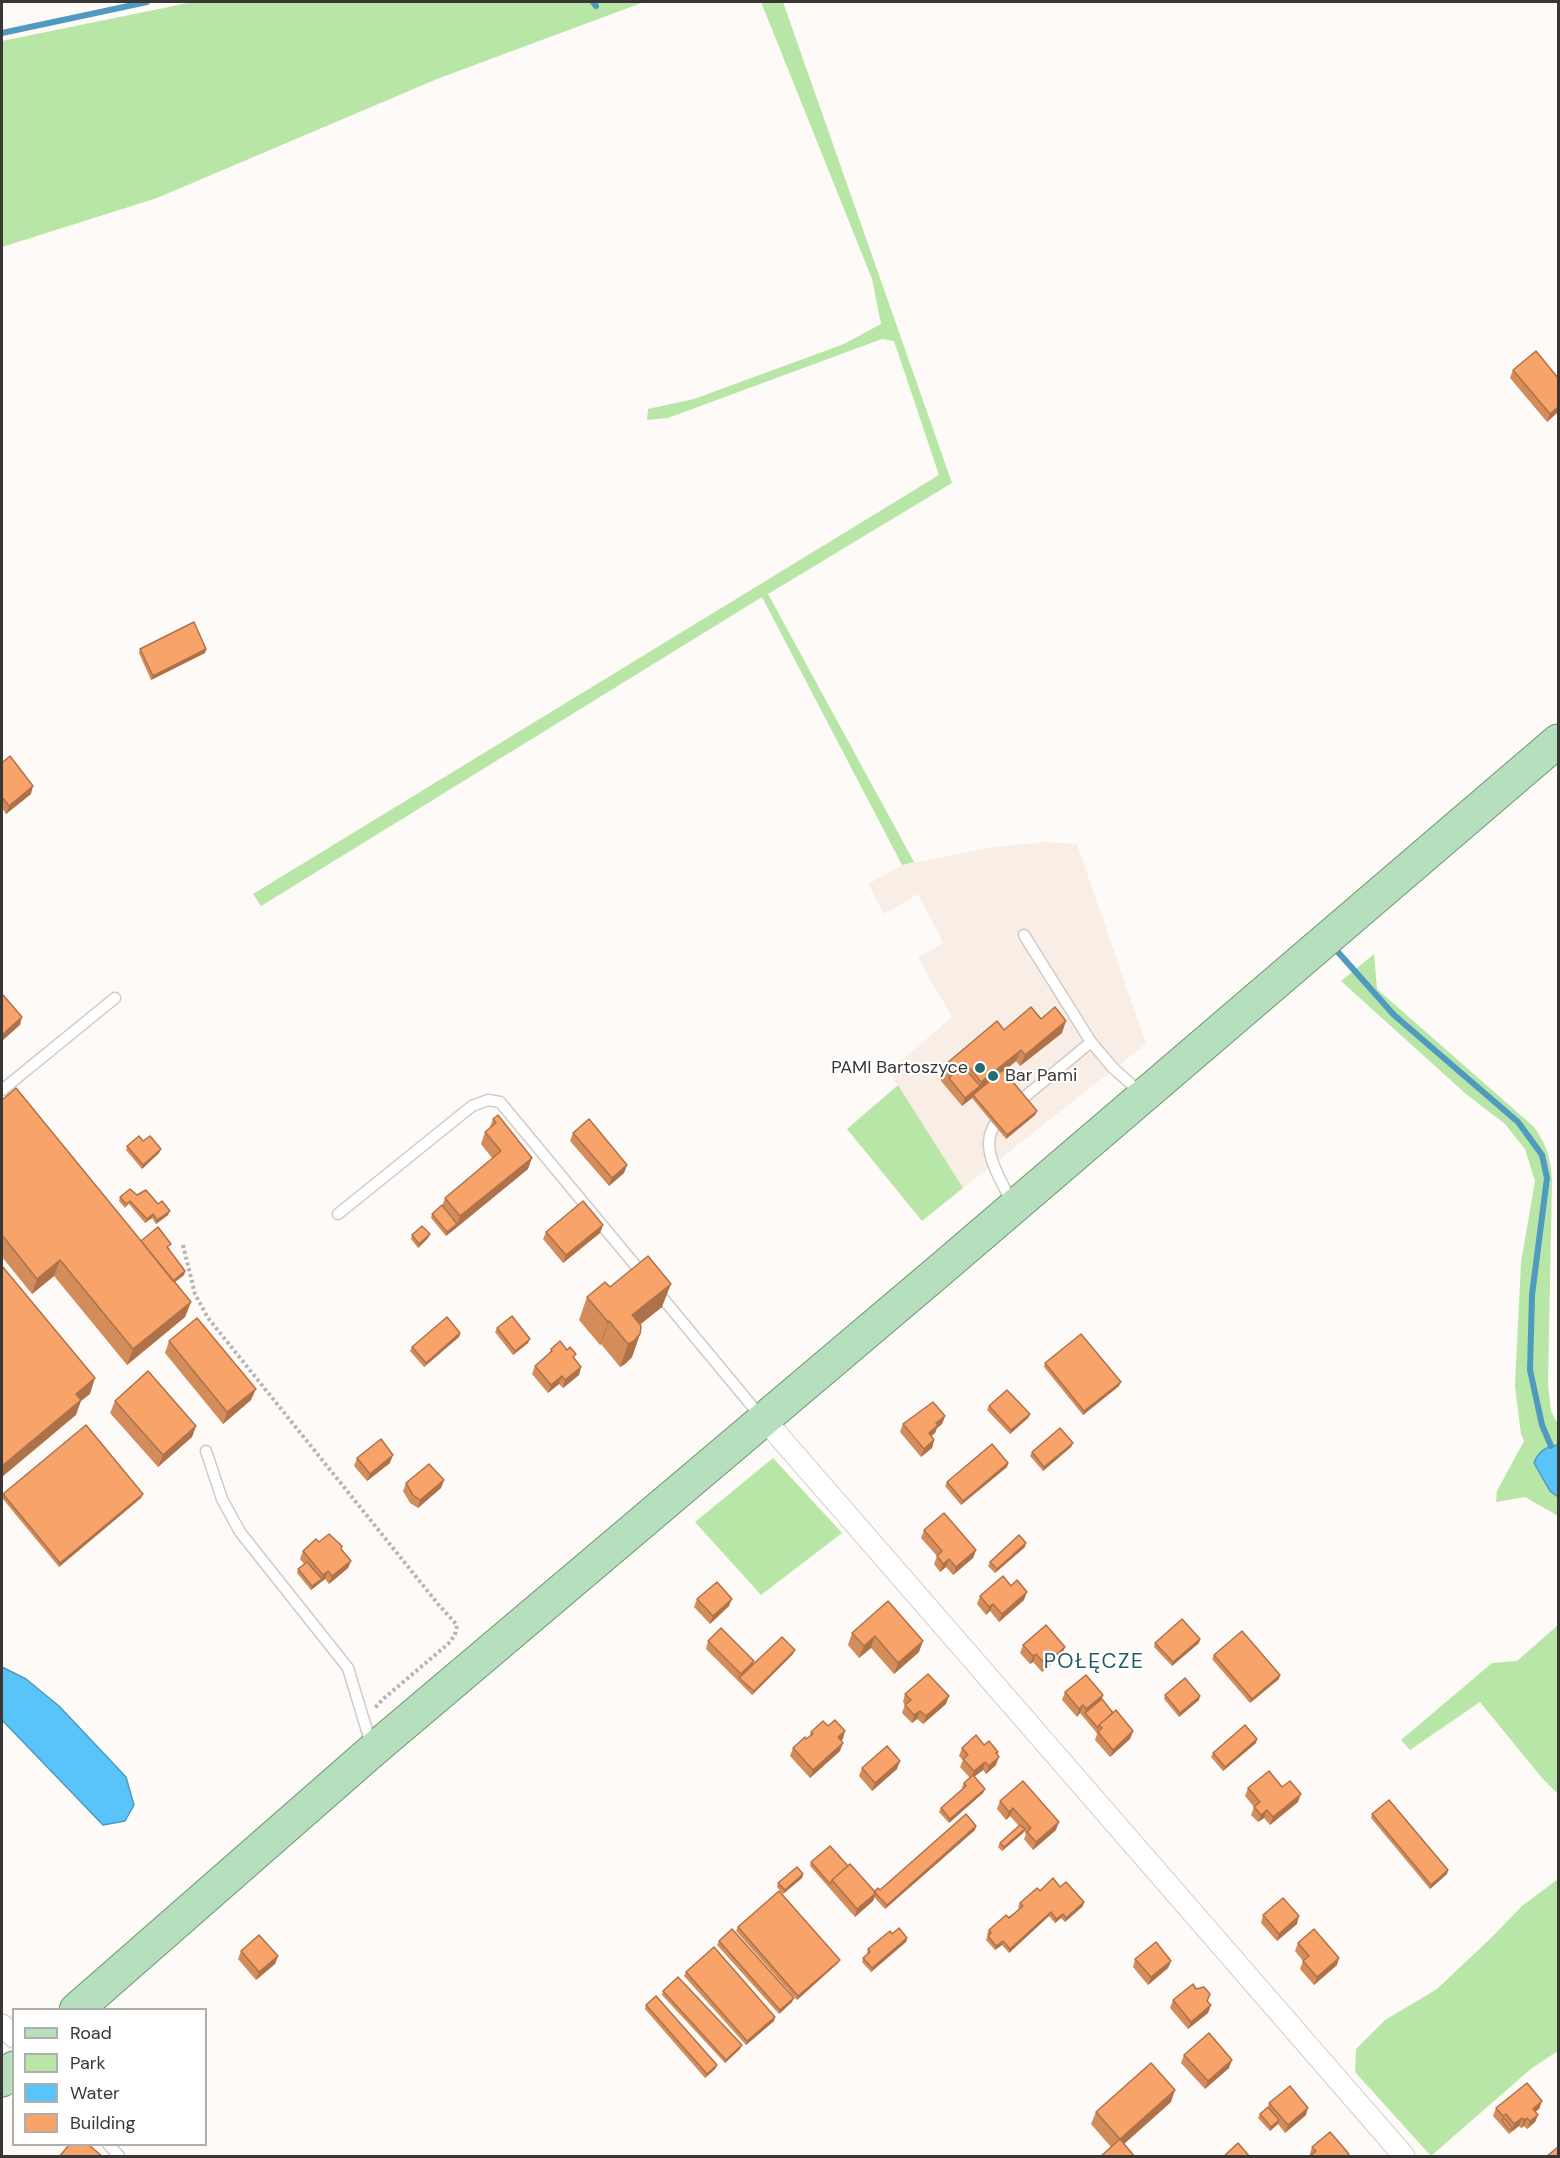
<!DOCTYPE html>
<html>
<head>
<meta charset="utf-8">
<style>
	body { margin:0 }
	#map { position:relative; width:1560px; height:2158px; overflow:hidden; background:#fefaf7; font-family:"DM Sans",sans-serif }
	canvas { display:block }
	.frame { position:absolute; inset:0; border:3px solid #393735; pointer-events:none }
	.legend { position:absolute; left:12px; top:2008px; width:195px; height:138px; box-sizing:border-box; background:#fff; border:2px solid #b0afae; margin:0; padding:8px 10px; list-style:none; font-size:18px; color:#393735 }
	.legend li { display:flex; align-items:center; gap:12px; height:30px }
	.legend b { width:30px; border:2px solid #b0afae }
</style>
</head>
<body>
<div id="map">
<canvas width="1560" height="2158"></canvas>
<div class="frame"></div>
<ul class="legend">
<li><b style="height:8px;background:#b5dfbd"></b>Road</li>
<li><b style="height:16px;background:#b8e6a7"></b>Park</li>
<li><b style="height:16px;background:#58c4f9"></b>Water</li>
<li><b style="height:16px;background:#f8a36a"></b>Building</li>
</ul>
</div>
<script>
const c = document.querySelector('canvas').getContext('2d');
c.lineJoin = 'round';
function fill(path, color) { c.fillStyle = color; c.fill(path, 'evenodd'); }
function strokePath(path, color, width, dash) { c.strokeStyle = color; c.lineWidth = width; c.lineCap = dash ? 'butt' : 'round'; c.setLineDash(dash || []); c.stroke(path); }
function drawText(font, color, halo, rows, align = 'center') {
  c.font = font + ' "DM Sans",sans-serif'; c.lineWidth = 4.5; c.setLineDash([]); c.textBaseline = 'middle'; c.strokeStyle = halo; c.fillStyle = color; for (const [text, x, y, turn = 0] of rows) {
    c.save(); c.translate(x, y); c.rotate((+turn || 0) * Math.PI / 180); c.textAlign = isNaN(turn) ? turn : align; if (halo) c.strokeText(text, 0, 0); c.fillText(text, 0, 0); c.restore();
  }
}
const built = new Path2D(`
	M 1043,842 L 1077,844 L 1146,1044 L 963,1188 L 889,1071 L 952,1017 L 918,958 L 943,943 L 918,894 L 884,914 L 868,884 L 902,865 L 987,848 Z`);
const green = new Path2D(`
	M 193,2 L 644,2 L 437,79 L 157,198 L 2,247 L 2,41 Z
	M 761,2 L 783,2 L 952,483 L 768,594 L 914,862 L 902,865 L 762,597 L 261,906 L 253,894 L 939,475 L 894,341 L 882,339 L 668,418 L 647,420 L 648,409 L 694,399 L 844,344 L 881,324 L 872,279 Z
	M 1374,954 L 1377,989 L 1534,1127 C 1547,1146 1550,1156 1552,1179 L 1548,1385 L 1551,1411 L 1556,1421 L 1558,1420 L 1558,1516 L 1525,1497 L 1496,1502 L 1497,1491 L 1524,1441 L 1521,1434 L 1515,1386 L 1521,1262 L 1535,1181 L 1525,1149 L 1505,1124 L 1466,1094 L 1341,981 Z
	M 898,1085 L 963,1188 L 922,1221 L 847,1129 Z
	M 773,1458 L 842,1533 L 761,1595 L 695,1522 Z
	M 1558,1625 L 1558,1794 L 1542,1778 L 1480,1702 L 1410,1750 L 1401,1740 L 1492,1663 L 1517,1661 Z
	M 1558,1879 L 1558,2051 L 1532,2068 L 1431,2156 L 1355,2072 L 1356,2049 L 1385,2020 L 1437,1989 L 1491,1938 L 1522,1906 Z`);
const water = new Path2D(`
	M 1558,1445 L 1558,1497 L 1550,1491 L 1534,1463 C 1538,1452 1547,1446 1558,1445 Z
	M 2,1667 L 26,1679 L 59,1706 L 126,1777 L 134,1805 L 125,1821 L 103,1825 L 2,1720 Z`);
const stream = new Path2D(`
	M 593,2 L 596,6
	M 2,33 L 147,2
	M 1337,951 L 1394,1015 L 1518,1122 L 1542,1155 L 1547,1178 L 1532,1295 L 1530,1370 L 1542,1425 L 1551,1446`);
const path = new Path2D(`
	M 183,1245 L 195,1294 L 208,1318 L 438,1604 L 457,1625 L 455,1635 L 448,1644 L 382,1700 L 374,1709`);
const lane = new Path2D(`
	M 1024,935 L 1091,1042
	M 2,1090 L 115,998
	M 1015,1105 L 1091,1042 L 1113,1068 L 1141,1093
	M 1003,1115 C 973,1141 999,1175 1012,1203
	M 338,1214 L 472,1106 L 488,1100 L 500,1102 L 645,1277
	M 655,1289 L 762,1418
	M 206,1451 L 222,1499 L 240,1532 L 348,1668 L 371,1744
	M 108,2144 L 119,2156`);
const street = new Path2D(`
	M 764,1419 L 1404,2156
	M 2,2025 L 14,2037`);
const primary = new Path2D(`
	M 76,2010 L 373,1750 L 939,1271 L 1558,741
	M 2,2080 L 14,2068`);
const wall = new Path2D(`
	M 1513,370 L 1558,378 L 1558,412 L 1547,422 L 1510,378 Z
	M 140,649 L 206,649 L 205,653 L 151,680 L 139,653 Z
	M 2,763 L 31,794 L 6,814 L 2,808 Z
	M 1041,1019 L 1062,1033 L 1020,1066 L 1016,1061 L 1004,1071 L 1037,1111 L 1035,1115 L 1006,1139 L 972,1098 L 962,1106 L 941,1081 L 941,1075 L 946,1064 L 1004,1030 Z
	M 2,1100 L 141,1241 L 170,1248 L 169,1249 L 185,1271 L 184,1275 L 175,1282 L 191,1302 L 185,1317 L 127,1365 L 54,1276 L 32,1294 L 2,1257 Z
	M 493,1119 L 528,1169 L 446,1236 L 431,1218 L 432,1214 L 442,1206 L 445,1198 L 492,1158 L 481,1144 L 485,1132 L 489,1129 Z
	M 573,1133 L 627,1165 L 624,1173 L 609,1186 L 570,1141 Z
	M 143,1141 L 161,1149 L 159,1153 L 142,1169 L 126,1150 L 127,1146 Z
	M 137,1195 L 158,1204 L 168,1215 L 156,1224 L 152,1218 L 145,1223 L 129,1204 L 125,1208 L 119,1201 L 120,1197 Z
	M 603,1225 L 600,1233 L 563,1263 L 543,1239 L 546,1232 Z
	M 430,1234 L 428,1238 L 418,1248 L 411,1239 L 412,1235 Z
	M 610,1287 L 662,1307 L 641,1324 L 640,1334 L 632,1357 L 625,1364 L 620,1367 L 601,1344 L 600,1345 L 579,1320 L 587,1297 Z
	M 497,1328 L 528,1343 L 513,1355 L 495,1332 Z
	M 460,1333 L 459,1337 L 424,1367 L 410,1351 L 412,1347 Z
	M 169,1341 L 251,1400 L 223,1424 L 165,1353 Z
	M 551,1349 L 575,1359 L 581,1367 L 579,1375 L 563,1388 L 559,1384 L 548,1393 L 532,1374 L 535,1366 L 549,1354 Z
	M 1045,1363 L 1119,1386 L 1083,1415 L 1044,1367 Z
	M 115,1401 L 196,1426 L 192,1437 L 158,1467 L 110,1413 Z
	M 989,1406 L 1030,1414 L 1028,1418 L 1010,1434 L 987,1410 Z
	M 945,1416 L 942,1424 L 937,1428 L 935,1433 L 931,1436 L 934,1440 L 932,1448 L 921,1457 L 900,1432 L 903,1424 Z
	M 1073,1443 L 1071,1447 L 1043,1471 L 1030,1456 L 1032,1452 Z
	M 357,1458 L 390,1463 L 367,1481 L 354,1466 Z
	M 1008,1463 L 1007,1467 L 961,1505 L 945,1486 L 947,1482 Z
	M 444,1480 L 441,1488 L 418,1508 L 410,1503 L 403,1491 L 406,1483 Z
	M 3,1494 L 141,1498 L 59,1567 L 2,1498 Z
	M 924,1530 L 976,1550 L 973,1558 L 953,1575 L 946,1567 L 940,1572 L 934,1564 L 937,1556 L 921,1538 Z
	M 319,1542 L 341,1549 L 351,1561 L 348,1568 L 329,1584 L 325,1579 L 311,1590 L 297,1573 L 298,1569 L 304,1564 L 300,1559 L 303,1551 Z
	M 1025,1547 L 995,1573 L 988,1566 L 990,1562 Z
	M 980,1596 L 1024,1600 L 999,1622 L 990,1611 L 986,1615 L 977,1604 Z
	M 697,1599 L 729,1606 L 710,1624 L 694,1607 Z
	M 888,1601 L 919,1652 L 894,1674 L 871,1648 L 859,1658 L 848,1645 L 852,1633 Z
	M 1200,1639 L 1199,1643 L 1172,1666 L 1154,1647 L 1155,1643 Z
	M 708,1641 L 752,1666 L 793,1654 L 752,1695 L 706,1649 Z
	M 1023,1645 L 1065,1647 L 1062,1654 L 1042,1672 L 1033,1662 L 1030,1664 L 1020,1653 Z
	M 1214,1655 L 1279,1679 L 1250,1703 L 1212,1659 Z
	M 1065,1692 L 1103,1695 L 1102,1699 L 1113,1713 L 1133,1731 L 1130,1739 L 1110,1757 L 1095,1740 L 1097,1734 L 1096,1732 L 1080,1713 L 1077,1717 L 1062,1700 Z
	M 905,1694 L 946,1704 L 923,1724 L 917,1719 L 912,1723 L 902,1713 L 905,1705 L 903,1702 Z
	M 1165,1695 L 1199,1700 L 1179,1717 L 1164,1699 Z
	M 828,1726 L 843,1739 L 841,1740 L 840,1751 L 810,1778 L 790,1756 L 793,1748 L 806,1739 L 809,1737 L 811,1732 Z
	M 1256,1743 L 1223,1771 L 1211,1757 L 1213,1753 Z
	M 984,1745 L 998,1752 L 997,1755 L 996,1765 L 986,1774 L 983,1770 L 974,1777 L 985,1789 L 983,1793 L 949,1823 L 939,1812 L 941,1808 L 963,1789 L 962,1787 L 964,1783 L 970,1778 L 960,1767 L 963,1760 L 959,1756 L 962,1748 Z
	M 862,1768 L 897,1769 L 872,1791 L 859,1776 Z
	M 1282,1787 L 1298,1802 L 1270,1825 L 1264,1818 L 1258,1822 L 1251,1815 L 1254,1807 L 1245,1796 L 1248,1788 Z
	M 1000,1801 L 1056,1830 L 1033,1850 L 1024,1839 L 1026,1834 L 1024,1831 L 1023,1833 L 1002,1851 L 998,1847 L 1000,1843 L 1019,1826 L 1010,1816 L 1006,1820 L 997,1809 Z
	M 1372,1814 L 1448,1870 L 1447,1874 L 1430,1889 L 1371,1818 Z
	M 976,1826 L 975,1830 L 885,1909 L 874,1897 L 873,1901 L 855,1917 L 810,1866 L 811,1862 L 848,1866 L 874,1892 L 880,1890 Z
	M 803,1874 L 802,1878 L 783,1894 L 777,1887 L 778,1883 Z
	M 1060,1887 L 1083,1906 L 1065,1922 L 1061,1918 L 1055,1923 L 1049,1916 L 1009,1953 L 1002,1945 L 995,1950 L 986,1940 L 988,1935 L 987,1934 L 989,1930 L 1020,1909 L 1018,1907 L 1020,1903 L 1040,1891 Z
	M 1263,1915 L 1297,1924 L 1277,1941 L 1261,1923 Z
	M 738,1927 L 838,1963 L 797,2000 L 736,1931 Z
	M 892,1934 L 907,1938 L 906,1942 L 871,1972 L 862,1962 L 863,1958 L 867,1954 L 867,1953 L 868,1949 Z
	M 719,1941 L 792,2002 L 779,2014 L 717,1945 Z
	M 1298,1943 L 1337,1965 L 1314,1985 L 1300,1969 L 1303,1961 L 1295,1951 Z
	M 241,1951 L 278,1956 L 275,1964 L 256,1980 L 238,1959 Z
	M 1135,1959 L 1171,1961 L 1168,1968 L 1148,1985 L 1133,1967 Z
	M 686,1972 L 774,2021 L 746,2045 L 684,1976 Z
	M 1196,1989 L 1210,1994 L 1207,2002 L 1211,2005 L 1208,2013 L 1188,2029 L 1170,2008 L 1173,2000 Z
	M 663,1991 L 740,2049 L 725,2063 L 662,1995 Z
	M 646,2005 L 717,2065 L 715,2069 L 705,2078 L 645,2009 Z
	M 1184,2055 L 1229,2068 L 1205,2089 L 1181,2063 Z
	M 1542,2101 L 1539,2109 L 1535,2112 L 1538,2115 L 1535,2122 L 1527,2129 L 1524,2126 L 1521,2128 L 1519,2126 L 1509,2134 L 1493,2116 L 1496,2108 Z
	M 1171,2102 L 1124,2144 L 1111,2147 L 1091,2124 L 1096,2112 Z
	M 1269,2103 L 1306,2115 L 1285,2133 L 1278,2124 L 1270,2131 L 1258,2118 L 1260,2114 L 1268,2107 Z
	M 1312,2147 L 1349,2154 L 1348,2157 L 1309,2157 Z`);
const shadedWall = new Path2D(`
	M 1558,407 L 1558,412 L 1547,422 L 1550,414 Z
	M 206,649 L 205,653 L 151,680 L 153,676 Z
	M 33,786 L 31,794 L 6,814 L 9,806 Z
	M 22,1017 L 20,1025 L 2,1041 L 2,1035 Z
	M 1066,1021 L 1062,1033 L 1020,1066 L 1025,1055 Z
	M 1021,1050 L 1016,1061 L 975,1096 L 973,1095 L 972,1098 L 962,1106 L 965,1098 L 980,1086 L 981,1082 Z
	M 965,1062 L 961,1074 L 949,1078 L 946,1086 L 950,1075 Z
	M 1037,1111 L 1035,1115 L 1006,1139 L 1007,1135 Z
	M 161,1149 L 159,1153 L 142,1169 L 143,1165 Z
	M 532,1158 L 528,1169 L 456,1228 L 460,1216 Z
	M 627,1165 L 624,1173 L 609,1186 L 612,1178 Z
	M 170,1211 L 168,1215 L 156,1224 L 157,1220 Z
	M 153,1214 L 152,1218 L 145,1223 L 147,1219 Z
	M 457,1224 L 456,1228 L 446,1236 L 447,1232 Z
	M 603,1225 L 600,1233 L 563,1263 L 566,1255 Z
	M 430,1234 L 428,1238 L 418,1248 L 419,1244 Z
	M 60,1260 L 54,1276 L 32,1294 L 37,1279 Z
	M 185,1271 L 184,1275 L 171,1285 L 173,1281 Z
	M 671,1284 L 662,1307 L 624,1337 L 632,1315 Z
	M 191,1302 L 185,1317 L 127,1365 L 133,1349 Z
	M 609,1321 L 601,1344 L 600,1345 L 608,1322 Z
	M 460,1333 L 459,1337 L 424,1367 L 426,1363 Z
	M 640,1334 L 632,1357 L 625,1364 L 620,1367 L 628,1344 Z
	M 530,1339 L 528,1343 L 513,1355 L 515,1351 Z
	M 581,1367 L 579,1375 L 563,1388 L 565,1380 Z
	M 562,1376 L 559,1384 L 548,1393 L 551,1385 Z
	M 95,1378 L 90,1394 L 81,1401 L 76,1415 L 2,1477 L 2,1466 L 76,1394 Z
	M 1121,1382 L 1119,1386 L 1083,1415 L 1084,1411 Z
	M 256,1389 L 251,1400 L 223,1424 L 227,1412 Z
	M 1030,1414 L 1028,1418 L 1010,1434 L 1011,1430 Z
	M 945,1416 L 942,1424 L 937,1428 L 935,1433 L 926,1441 L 929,1433 L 936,1423 Z
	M 196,1426 L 192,1437 L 158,1467 L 163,1455 Z
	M 934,1440 L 932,1448 L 921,1457 L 924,1449 Z
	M 1073,1443 L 1071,1447 L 1043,1471 L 1044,1467 Z
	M 393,1455 L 390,1463 L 367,1481 L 370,1474 Z
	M 1008,1463 L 1007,1467 L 961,1505 L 963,1501 Z
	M 444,1480 L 441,1488 L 418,1508 L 420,1500 Z
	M 143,1494 L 141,1498 L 59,1567 L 60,1563 Z
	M 1026,1543 L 1025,1547 L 995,1573 L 997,1569 Z
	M 976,1550 L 973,1558 L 953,1575 L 956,1567 Z
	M 949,1559 L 946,1567 L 940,1572 L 943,1564 Z
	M 351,1561 L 348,1568 L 329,1584 L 332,1576 Z
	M 328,1571 L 325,1579 L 320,1583 L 323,1575 Z
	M 322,1579 L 320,1583 L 311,1590 L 312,1586 Z
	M 1027,1592 L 1024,1600 L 999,1622 L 1002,1614 Z
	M 732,1599 L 729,1606 L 710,1624 L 713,1616 Z
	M 993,1604 L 990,1611 L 986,1615 L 989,1607 Z
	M 875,1636 L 871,1648 L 859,1658 L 864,1646 Z
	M 1200,1639 L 1199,1643 L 1172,1666 L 1173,1662 Z
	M 923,1641 L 919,1652 L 894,1674 L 898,1663 Z
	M 1065,1647 L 1062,1654 L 1042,1672 L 1045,1664 Z
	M 795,1650 L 793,1654 L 752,1695 L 754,1691 Z
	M 1036,1654 L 1033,1662 L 1030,1664 L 1033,1656 Z
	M 754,1661 L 751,1669 L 739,1678 L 741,1674 Z
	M 1280,1675 L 1279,1679 L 1250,1703 L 1252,1699 Z
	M 1103,1695 L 1100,1703 L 1085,1713 L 1086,1709 Z
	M 949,1696 L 946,1704 L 923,1724 L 926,1716 Z
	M 1200,1696 L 1199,1700 L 1179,1717 L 1180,1713 Z
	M 1083,1705 L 1080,1713 L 1077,1717 L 1079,1709 Z
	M 920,1711 L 917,1719 L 912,1723 L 914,1715 Z
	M 845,1731 L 843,1739 L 835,1745 L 838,1737 Z
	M 1133,1731 L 1130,1739 L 1110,1757 L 1113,1750 Z
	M 1257,1739 L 1256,1743 L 1223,1771 L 1225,1767 Z
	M 843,1743 L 840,1751 L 810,1778 L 813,1770 Z
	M 999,1757 L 996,1765 L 986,1774 L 989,1766 Z
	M 900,1761 L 897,1769 L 872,1791 L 875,1783 Z
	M 985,1762 L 983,1770 L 971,1779 L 974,1771 Z
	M 985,1789 L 983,1793 L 949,1823 L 950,1819 Z
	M 1301,1794 L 1298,1802 L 1270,1825 L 1273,1817 Z
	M 1013,1808 L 1010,1816 L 1006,1820 L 1009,1812 Z
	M 1267,1810 L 1264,1818 L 1258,1822 L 1261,1815 Z
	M 1059,1822 L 1056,1830 L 1033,1850 L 1036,1842 Z
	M 976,1826 L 975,1830 L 885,1909 L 887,1905 Z
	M 1025,1829 L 1023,1833 L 1002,1851 L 1004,1847 Z
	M 1448,1870 L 1447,1874 L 1430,1889 L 1431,1885 Z
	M 803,1874 L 802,1878 L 783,1894 L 785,1890 Z
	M 876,1893 L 873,1901 L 855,1917 L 857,1909 Z
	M 1084,1902 L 1083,1906 L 1065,1922 L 1066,1918 Z
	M 1051,1912 L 1049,1916 L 1009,1953 L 1010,1949 Z
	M 1063,1914 L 1061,1918 L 1055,1923 L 1056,1919 Z
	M 1299,1916 L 1297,1924 L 1277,1941 L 1279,1934 Z
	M 907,1938 L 906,1942 L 871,1972 L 872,1968 Z
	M 1003,1941 L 1002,1945 L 995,1950 L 996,1946 Z
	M 278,1956 L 275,1964 L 256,1980 L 259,1972 Z
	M 1339,1958 L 1337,1965 L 1314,1985 L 1317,1977 Z
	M 840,1960 L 838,1963 L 797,2000 L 798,1996 Z
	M 1171,1961 L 1168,1968 L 1148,1985 L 1151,1977 Z
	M 794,1998 L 792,2002 L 779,2014 L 780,2010 Z
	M 1211,2005 L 1208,2013 L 1188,2029 L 1191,2022 Z
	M 775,2017 L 774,2021 L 746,2045 L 747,2041 Z
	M 742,2045 L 740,2049 L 725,2063 L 726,2060 Z
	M 1232,2060 L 1229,2068 L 1205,2089 L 1208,2081 Z
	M 717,2065 L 715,2069 L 705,2078 L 707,2074 Z
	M 1175,2090 L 1171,2102 L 1116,2151 L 1120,2139 Z
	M 1542,2101 L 1539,2109 L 1530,2116 L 1533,2109 Z
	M 1308,2108 L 1306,2115 L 1285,2133 L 1288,2125 Z
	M 1538,2115 L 1535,2122 L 1527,2129 L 1530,2121 Z
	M 1522,2118 L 1519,2126 L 1511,2132 L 1514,2124 Z
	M 1527,2118 L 1524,2126 L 1521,2128 L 1524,2120 Z
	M 1279,2120 L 1278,2124 L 1270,2131 L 1271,2127 Z`);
const building = new Path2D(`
	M 1536,351 L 1558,378 L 1558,407 L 1550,414 L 1513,370 Z
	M 194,622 L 206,649 L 153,676 L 140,649 Z
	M 10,756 L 33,786 L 9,806 L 2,797 L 2,763 Z
	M 3,995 L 22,1017 L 2,1035 L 2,997 Z
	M 1031,1007 L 1041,1019 L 1055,1007 L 1066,1021 L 1025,1055 L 1021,1050 L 981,1082 L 965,1062 L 950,1075 L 945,1069 L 946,1064 L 997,1021 L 1004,1030 Z
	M 963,1066 L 980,1086 L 965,1098 L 949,1078 Z
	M 1003,1070 L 1037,1111 L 1007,1135 L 973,1095 Z
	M 16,1088 L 191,1302 L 133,1349 L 60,1260 L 37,1279 L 2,1235 L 2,1100 Z
	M 498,1115 L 532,1158 L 460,1216 L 445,1198 L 501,1151 L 485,1132 L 496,1123 L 493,1119 Z
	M 589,1119 L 627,1165 L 612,1178 L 573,1133 Z
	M 139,1136 L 143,1141 L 150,1136 L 161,1149 L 143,1165 L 127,1146 Z
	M 130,1189 L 137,1195 L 146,1190 L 158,1204 L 162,1201 L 170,1211 L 157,1220 L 153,1214 L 147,1219 L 130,1201 L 126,1204 L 120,1197 Z
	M 583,1201 L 603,1225 L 566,1255 L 546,1232 Z
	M 442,1205 L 457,1224 L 447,1232 L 432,1214 Z
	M 422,1226 L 430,1234 L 419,1244 L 412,1235 Z
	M 158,1227 L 171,1244 L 167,1247 L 185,1271 L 173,1281 L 141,1241 Z
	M 648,1256 L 671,1284 L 632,1315 L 640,1324 L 641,1327 L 640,1334 L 634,1341 L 628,1344 L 609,1321 L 608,1322 L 587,1297 L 605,1282 L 610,1287 Z
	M 2,1266 L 95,1378 L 76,1394 L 81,1400 L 2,1466 Z
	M 512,1316 L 530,1339 L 515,1351 L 497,1328 Z
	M 447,1317 L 460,1333 L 426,1363 L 412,1347 Z
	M 197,1318 L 256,1389 L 227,1412 L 169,1341 Z
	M 1081,1334 L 1121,1382 L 1084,1411 L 1045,1363 Z
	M 560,1341 L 567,1350 L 570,1347 L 576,1354 L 573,1357 L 581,1367 L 565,1380 L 562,1376 L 551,1385 L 535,1366 L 552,1351 L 551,1349 Z
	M 148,1371 L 196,1426 L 163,1455 L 115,1401 Z
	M 1007,1390 L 1030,1414 L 1011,1430 L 989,1406 Z
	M 933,1402 L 945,1416 L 936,1423 L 938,1425 L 929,1433 L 934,1440 L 924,1449 L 903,1424 Z
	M 86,1425 L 143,1494 L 60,1563 L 3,1494 Z
	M 1060,1428 L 1073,1443 L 1044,1467 L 1032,1452 Z
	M 381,1439 L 393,1455 L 370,1474 L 357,1458 Z
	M 992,1444 L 1008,1463 L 963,1501 L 947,1482 Z
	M 429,1464 L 444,1480 L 420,1500 L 413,1495 L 406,1483 Z
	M 944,1513 L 976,1550 L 956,1567 L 949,1559 L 943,1564 L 937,1556 L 942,1551 L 924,1530 Z
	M 329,1534 L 342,1546 L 341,1549 L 351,1561 L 332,1576 L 328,1571 L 323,1575 L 303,1551 L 316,1539 L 319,1542 Z
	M 1019,1535 L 1026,1543 L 997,1569 L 990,1562 Z
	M 307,1562 L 322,1579 L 312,1586 L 298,1569 Z
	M 1003,1576 L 1011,1586 L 1017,1580 L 1027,1592 L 1002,1614 L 993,1604 L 989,1607 L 980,1596 Z
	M 717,1582 L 732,1599 L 713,1616 L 697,1599 Z
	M 888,1601 L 923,1641 L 898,1663 L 875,1636 L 864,1646 L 852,1633 Z
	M 1182,1619 L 1200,1639 L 1173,1662 L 1155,1643 Z
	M 1046,1625 L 1065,1647 L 1045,1664 L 1036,1654 L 1033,1656 L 1023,1645 Z
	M 721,1628 L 754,1661 L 741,1674 L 708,1641 Z
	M 1242,1631 L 1280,1675 L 1252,1699 L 1214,1655 Z
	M 782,1637 L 795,1650 L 754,1691 L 739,1678 Z
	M 928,1674 L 949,1696 L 926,1716 L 920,1711 L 914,1715 L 905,1705 L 911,1700 L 905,1694 Z
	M 1086,1675 L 1103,1695 L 1086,1709 L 1083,1705 L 1079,1709 L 1065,1692 Z
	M 1185,1678 L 1200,1696 L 1180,1713 L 1165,1695 Z
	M 1102,1699 L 1113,1713 L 1099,1725 L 1098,1728 L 1085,1713 Z
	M 1116,1710 L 1133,1731 L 1113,1750 L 1098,1732 L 1102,1728 L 1099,1725 Z
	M 835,1720 L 845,1731 L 838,1737 L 843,1743 L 813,1770 L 793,1748 L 805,1737 L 806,1739 L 813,1734 L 811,1732 L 823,1721 L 828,1726 Z
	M 1245,1725 L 1257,1739 L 1225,1767 L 1213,1753 Z
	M 976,1735 L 984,1745 L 989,1741 L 998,1752 L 996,1753 L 999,1757 L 989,1766 L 985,1762 L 974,1771 L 963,1759 L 968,1755 L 962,1748 Z
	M 887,1746 L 900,1761 L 875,1783 L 862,1768 Z
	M 1269,1771 L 1282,1787 L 1290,1781 L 1301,1794 L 1273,1817 L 1267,1810 L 1261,1815 L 1254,1807 L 1260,1802 L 1248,1788 Z
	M 973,1775 L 985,1789 L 950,1819 L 941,1808 L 966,1786 L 964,1783 Z
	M 1023,1781 L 1059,1822 L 1036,1842 L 1027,1832 L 1031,1828 L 1013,1808 L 1009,1812 L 1000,1801 Z
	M 1389,1800 L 1448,1870 L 1431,1885 L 1372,1814 Z
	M 966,1814 L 976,1826 L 887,1905 L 874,1892 L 878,1888 L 880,1890 Z
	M 1020,1825 L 1025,1829 L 1004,1847 L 1000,1843 Z
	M 830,1846 L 848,1866 L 832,1880 L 830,1884 L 811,1862 Z
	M 850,1864 L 876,1893 L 857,1909 L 832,1880 Z
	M 797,1867 L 803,1874 L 785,1890 L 778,1883 Z
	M 1053,1878 L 1060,1887 L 1066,1882 L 1084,1902 L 1066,1918 L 1063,1914 L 1056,1919 L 1051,1912 L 1010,1949 L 1003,1941 L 996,1946 L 988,1936 L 991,1933 L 989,1930 L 1006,1915 L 1009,1918 L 1023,1906 L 1020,1903 L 1037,1888 L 1040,1891 Z
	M 779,1891 L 840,1960 L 798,1996 L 738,1927 Z
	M 1283,1898 L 1299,1916 L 1279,1934 L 1263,1915 Z
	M 899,1928 L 907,1938 L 872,1968 L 863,1958 L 870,1952 L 868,1949 L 890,1931 L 892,1934 Z
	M 732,1929 L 794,1998 L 780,2010 L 719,1941 Z
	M 1314,1929 L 1339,1958 L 1317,1977 L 1303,1961 L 1309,1956 L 1298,1943 Z
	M 259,1935 L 278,1956 L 259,1972 L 241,1951 Z
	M 1156,1942 L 1171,1961 L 1151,1977 L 1135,1959 Z
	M 714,1947 L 775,2017 L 747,2041 L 686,1972 Z
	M 678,1977 L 742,2045 L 726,2060 L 663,1991 Z
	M 1193,1984 L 1196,1989 L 1204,1987 L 1210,1994 L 1207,2001 L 1211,2005 L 1191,2022 L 1173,2000 Z
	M 656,1996 L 717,2065 L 707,2074 L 646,2005 Z
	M 1209,2033 L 1232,2060 L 1208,2081 L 1184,2055 Z
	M 1151,2063 L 1175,2090 L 1120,2139 L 1135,2157 L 1100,2157 L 1120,2139 L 1096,2112 Z
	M 1527,2083 L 1542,2101 L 1533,2109 L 1538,2115 L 1530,2121 L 1527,2118 L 1524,2120 L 1522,2118 L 1514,2124 L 1506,2114 L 1503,2116 L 1496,2108 Z
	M 1290,2086 L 1308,2108 L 1288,2125 L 1269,2103 Z
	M 1268,2107 L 1279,2120 L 1271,2127 L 1260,2114 Z
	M 1504,2118 L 1512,2128 L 1510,2130 L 1502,2120 Z
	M 1330,2132 L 1349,2154 L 1346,2157 L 1309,2157 L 1316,2151 L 1312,2147 Z
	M 1238,2143 L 1250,2157 L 1223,2157 Z
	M 69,2145 L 89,2145 L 103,2157 L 59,2157 Z
	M 1558,2147 L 1558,2157 L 1546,2157 Z`);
const markers = [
	[980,1068,6,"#226c76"],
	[993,1076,6,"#226c76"]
];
const poiNames = [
	["PAMI Bartoszyce",968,1068],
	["Bar Pami",1005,1076,"left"]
];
const quarterNames = [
	["POŁĘCZE",1094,1662]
];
fill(built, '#f9eee6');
fill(green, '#b8e6a7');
fill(water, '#58c4f9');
strokePath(water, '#4f9abe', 1.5);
strokePath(stream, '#4f9abe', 6);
strokePath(lane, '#d1cac6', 13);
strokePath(street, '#d1cac6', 23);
strokePath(primary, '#6a9771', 35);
strokePath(path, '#b7b4b1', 4, [3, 3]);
strokePath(lane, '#fff', 10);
strokePath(street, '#fff', 21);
strokePath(primary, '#b5dfbd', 33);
fill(wall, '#d58c5b');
fill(shadedWall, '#ae724a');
fill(building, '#f8a36a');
strokePath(building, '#ae724a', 1.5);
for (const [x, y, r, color] of markers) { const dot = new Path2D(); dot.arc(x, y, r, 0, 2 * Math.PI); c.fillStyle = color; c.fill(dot); strokePath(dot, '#fff', 2); }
drawText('18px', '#393735', '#fff', poiNames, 'right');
c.letterSpacing = '1.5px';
drawText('21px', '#225b63', '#fff', quarterNames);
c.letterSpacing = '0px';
</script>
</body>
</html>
